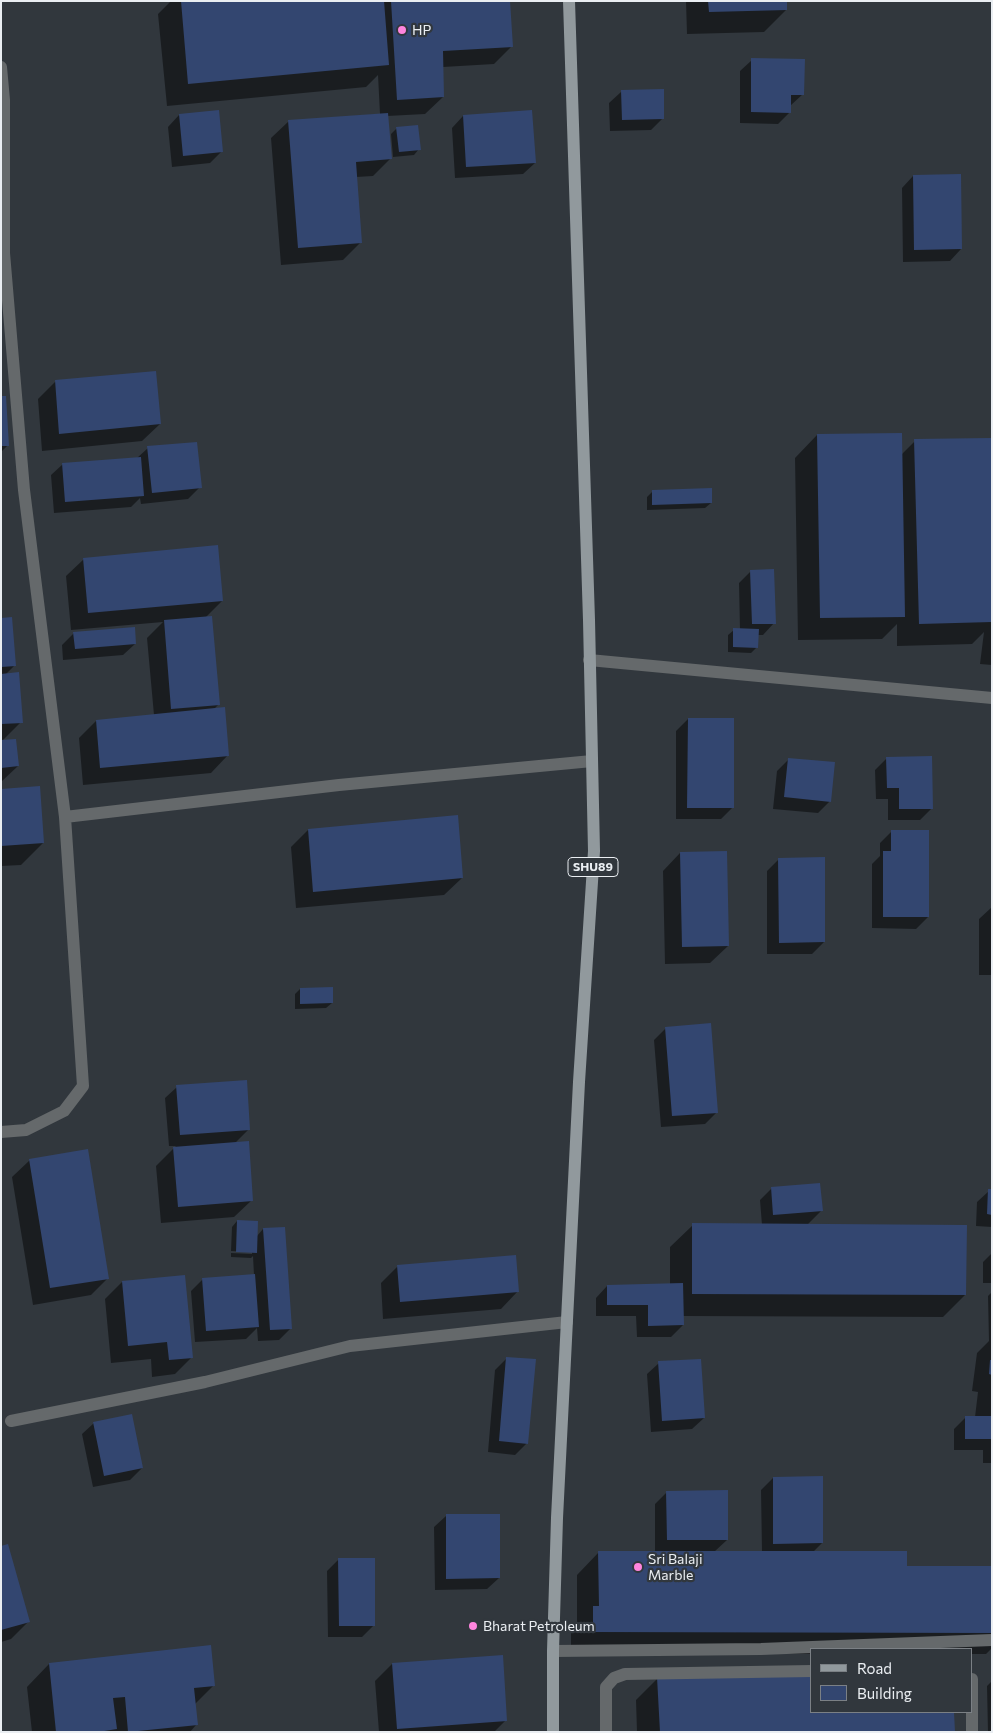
<!DOCTYPE html>
<html>
<head>
<meta charset="utf-8">
<style>
	body { margin:0 }
	#map { position:relative; width:993px; height:1733px; overflow:hidden; background:#31373d; font-family:Commissioner,sans-serif }
	canvas { display:block }
	.frame { position:absolute; inset:0; border:2px solid #eaeef2; pointer-events:none }
	.legend { position:absolute; left:810px; top:1648px; width:162px; height:65px; box-sizing:border-box; background:#31373d; border:1px solid #7b8085; margin:0; padding:6px 9px; list-style:none; font-size:15px; color:#eaeef2 }
	.legend li { display:flex; align-items:center; gap:10px; height:25px }
	.legend b { width:25px; border:1px solid #7b8085 }
</style>
</head>
<body>
<div id="map">
<canvas width="993" height="1733"></canvas>
<div class="frame"></div>
<ul class="legend">
<li><b style="height:6px;background:#91999d"></b>Road</li>
<li><b style="height:14px;background:#334670"></b>Building</li>
</ul>
</div>
<script>
const c = document.querySelector('canvas').getContext('2d');
c.lineJoin = 'round';
function fill(path, color) { c.fillStyle = color; c.fill(path, 'evenodd'); }
function strokePath(path, color, width, dash) { c.strokeStyle = color; c.lineWidth = width; c.lineCap = dash ? 'butt' : 'round'; c.setLineDash(dash || []); c.stroke(path); }
function drawText(font, color, halo, rows, align = 'center') {
  c.font = font + ' Commissioner,sans-serif'; c.lineWidth = 4.5; c.setLineDash([]); c.textBaseline = 'middle'; c.strokeStyle = halo; c.fillStyle = color; for (const [text, x, y, turn = 0] of rows) {
    c.save(); c.translate(x, y); c.rotate((+turn || 0) * Math.PI / 180); c.textAlign = isNaN(turn) ? turn : align; if (halo) c.strokeText(text, 0, 0); c.fillText(text, 0, 0); c.restore();
  }
}
const shadow = new Path2D(`
	M 171,1 L 509,1 L 511,47 L 494,64 L 443,67 L 443,97 L 425,114 L 387,116 L 390,159 L 373,176 L 356,177 L 360,243 L 343,260 L 281,265 L 271,138 L 289,121 L 380,114 L 378,75 L 366,87 L 167,106 L 158,14 Z
	M 686,1 L 799,1 L 786,2 L 786,10 L 764,32 L 687,34 Z
	M 752,60 L 803,94 L 790,106 L 790,112 L 778,124 L 740,123 L 740,71 Z
	M 621,92 L 663,118 L 651,130 L 610,131 L 609,103 Z
	M 179,115 L 222,151 L 210,163 L 172,167 L 168,127 Z
	M 463,116 L 535,163 L 523,174 L 455,178 L 452,128 Z
	M 397,128 L 419,149 L 414,155 L 393,157 L 391,134 Z
	M 913,176 L 961,249 L 950,261 L 903,262 L 902,188 Z
	M 155,372 L 160,424 L 142,441 L 42,451 L 38,399 L 55,382 Z
	M 1,398 L 8,445 L 1,452 Z
	M 817,435 L 901,455 L 915,441 L 989,439 L 992,532 L 992,665 L 980,664 L 984,632 L 972,644 L 897,646 L 897,624 L 882,639 L 798,640 L 795,458 Z
	M 148,448 L 200,487 L 188,499 L 141,504 L 140,498 L 131,507 L 54,513 L 51,475 L 63,464 L 137,458 Z
	M 653,491 L 711,503 L 705,508 L 647,510 L 647,497 Z
	M 84,559 L 222,601 L 206,617 L 219,704 L 213,710 L 228,755 L 211,773 L 83,785 L 79,738 L 96,721 L 154,715 L 147,638 L 163,622 L 71,630 L 66,576 Z
	M 751,571 L 774,623 L 763,635 L 757,635 L 757,647 L 751,653 L 728,652 L 728,635 L 734,630 L 740,630 L 739,583 Z
	M 1,620 L 14,666 L 5,675 L 21,722 L 2,741 L 18,766 L 1,782 Z
	M 74,633 L 135,644 L 123,655 L 63,660 L 62,645 Z
	M 688,719 L 733,807 L 721,819 L 676,819 L 676,731 Z
	M 887,758 L 932,808 L 920,820 L 888,820 L 888,799 L 876,799 L 875,770 Z
	M 789,759 L 830,801 L 818,813 L 773,809 L 777,771 Z
	M 1,790 L 43,843 L 21,865 L 1,866 Z
	M 308,830 L 462,878 L 444,895 L 296,908 L 291,847 Z
	M 892,831 L 928,917 L 916,929 L 872,928 L 872,864 L 880,856 L 880,843 Z
	M 680,853 L 728,946 L 710,963 L 665,964 L 663,871 Z
	M 778,860 L 824,942 L 812,954 L 767,954 L 767,871 Z
	M 992,907 L 992,975 L 979,975 L 979,919 Z
	M 300,989 L 332,1003 L 326,1008 L 295,1009 L 295,994 Z
	M 666,1028 L 717,1112 L 705,1124 L 661,1127 L 654,1040 Z
	M 177,1087 L 249,1129 L 235,1143 L 252,1200 L 234,1217 L 161,1223 L 156,1166 L 176,1146 L 169,1146 L 165,1098 Z
	M 30,1160 L 108,1278 L 91,1295 L 33,1305 L 12,1177 Z
	M 772,1188 L 821,1211 L 807,1225 L 965,1295 L 943,1317 L 683,1316 L 683,1325 L 671,1337 L 637,1337 L 636,1316 L 596,1316 L 596,1298 L 607,1286 L 670,1285 L 670,1247 L 693,1225 L 762,1225 L 760,1200 Z
	M 989,1191 L 992,1191 L 992,1227 L 976,1226 L 977,1202 Z
	M 237,1221 L 257,1236 L 263,1229 L 291,1328 L 279,1340 L 258,1341 L 257,1328 L 246,1339 L 195,1342 L 191,1291 L 203,1279 L 254,1275 L 253,1256 L 251,1258 L 231,1257 L 231,1253 L 252,1254 L 252,1252 L 231,1251 L 232,1227 Z
	M 992,1253 L 992,1283 L 983,1283 L 983,1262 Z
	M 398,1266 L 518,1291 L 501,1309 L 383,1319 L 381,1283 Z
	M 184,1276 L 192,1357 L 175,1374 L 152,1377 L 151,1359 L 111,1363 L 105,1299 L 122,1282 Z
	M 992,1292 L 992,1463 L 983,1463 L 983,1450 L 954,1450 L 954,1429 L 966,1417 L 975,1417 L 978,1392 L 972,1391 L 977,1353 L 989,1341 L 988,1296 Z
	M 507,1358 L 527,1443 L 515,1455 L 488,1452 L 495,1370 Z
	M 659,1363 L 704,1418 L 692,1429 L 651,1432 L 647,1374 Z
	M 94,1423 L 142,1468 L 130,1480 L 93,1487 L 82,1434 Z
	M 773,1478 L 822,1543 L 813,1552 L 906,1567 L 992,1567 L 992,1648 L 986,1654 L 972,1654 L 972,1649 L 812,1649 L 812,1654 L 571,1654 L 571,1630 L 577,1624 L 577,1575 L 599,1552 L 655,1552 L 655,1504 L 667,1492 L 727,1540 L 714,1552 L 762,1552 L 761,1490 Z
	M 446,1516 L 499,1578 L 487,1589 L 435,1590 L 434,1527 Z
	M 1,1547 L 28,1622 L 11,1639 L 1,1642 Z
	M 339,1559 L 374,1625 L 362,1637 L 328,1637 L 327,1571 Z
	M 210,1646 L 214,1685 L 194,1705 L 196,1725 L 190,1732 L 32,1732 L 27,1687 L 49,1664 Z
	M 392,1664 L 506,1720 L 494,1732 L 379,1732 L 375,1681 Z
	M 658,1678 L 812,1712 L 953,1712 L 954,1732 L 637,1732 L 636,1700 Z
	M 992,1681 L 992,1732 L 988,1732 L 987,1686 Z`);
const building = new Path2D(`
	M 181,1 L 384,1 L 389,65 L 188,84 Z
	M 391,1 L 510,1 L 513,47 L 443,51 L 444,97 L 397,100 Z
	M 708,1 L 787,1 L 787,10 L 709,12 Z
	M 751,58 L 805,59 L 804,95 L 791,95 L 791,113 L 751,112 Z
	M 664,89 L 664,119 L 622,120 L 621,90 Z
	M 219,110 L 223,152 L 183,156 L 179,114 Z
	M 532,110 L 536,163 L 466,167 L 463,115 Z
	M 388,113 L 392,159 L 356,162 L 362,243 L 298,248 L 288,120 Z
	M 418,125 L 421,150 L 399,152 L 396,127 Z
	M 961,174 L 962,249 L 914,250 L 913,175 Z
	M 156,371 L 161,424 L 59,434 L 55,380 Z
	M 1,396 L 6,396 L 9,446 L 1,446 Z
	M 902,433 L 905,617 L 820,618 L 817,434 Z
	M 991,438 L 992,622 L 919,624 L 914,439 Z
	M 197,442 L 202,488 L 152,493 L 147,446 Z
	M 141,457 L 144,496 L 65,502 L 62,463 Z
	M 712,488 L 712,503 L 652,505 L 652,490 Z
	M 218,545 L 223,601 L 88,613 L 83,558 Z
	M 774,569 L 776,624 L 752,624 L 750,570 Z
	M 212,616 L 220,705 L 171,709 L 164,620 Z
	M 12,617 L 16,666 L 1,667 L 1,618 Z
	M 135,627 L 136,644 L 75,649 L 73,632 Z
	M 733,628 L 759,629 L 758,648 L 733,647 Z
	M 19,672 L 23,723 L 1,724 L 1,674 Z
	M 225,707 L 229,756 L 100,768 L 96,720 Z
	M 688,718 L 734,718 L 734,808 L 687,808 Z
	M 16,739 L 19,766 L 1,768 L 1,740 Z
	M 932,756 L 933,809 L 899,809 L 899,788 L 887,788 L 886,757 Z
	M 788,758 L 835,762 L 831,802 L 784,797 Z
	M 40,786 L 44,843 L 1,846 L 1,789 Z
	M 458,815 L 463,878 L 313,892 L 308,829 Z
	M 891,830 L 929,830 L 929,917 L 883,917 L 883,851 L 891,851 Z
	M 727,851 L 729,946 L 682,947 L 680,852 Z
	M 825,857 L 825,942 L 779,943 L 778,858 Z
	M 333,987 L 333,1003 L 300,1004 L 300,988 Z
	M 711,1023 L 718,1113 L 672,1116 L 665,1027 Z
	M 247,1080 L 250,1130 L 180,1135 L 176,1085 Z
	M 249,1141 L 253,1201 L 178,1207 L 173,1147 Z
	M 88,1149 L 109,1279 L 50,1288 L 29,1159 Z
	M 820,1183 L 823,1211 L 773,1215 L 771,1187 Z
	M 988,1189 L 992,1189 L 992,1215 L 987,1214 Z
	M 237,1220 L 258,1221 L 257,1253 L 236,1252 Z
	M 692,1223 L 967,1225 L 966,1295 L 692,1294 Z
	M 285,1227 L 292,1329 L 270,1330 L 263,1228 Z
	M 516,1255 L 519,1292 L 400,1302 L 397,1265 Z
	M 255,1274 L 259,1327 L 206,1331 L 202,1278 Z
	M 185,1275 L 193,1358 L 169,1360 L 167,1342 L 128,1346 L 122,1281 Z
	M 683,1283 L 684,1325 L 648,1326 L 648,1305 L 607,1305 L 607,1285 Z
	M 506,1357 L 536,1359 L 528,1444 L 499,1441 Z
	M 701,1359 L 705,1418 L 662,1421 L 658,1361 Z
	M 990,1360 L 992,1360 L 992,1375 L 989,1374 Z
	M 132,1414 L 143,1468 L 104,1476 L 93,1422 Z
	M 965,1416 L 992,1416 L 992,1439 L 965,1439 Z
	M 823,1476 L 823,1543 L 773,1544 L 773,1477 Z
	M 728,1490 L 728,1540 L 667,1540 L 666,1491 Z
	M 446,1514 L 500,1514 L 500,1578 L 446,1579 Z
	M 8,1544 L 30,1622 L 1,1630 L 1,1546 Z
	M 598,1551 L 907,1551 L 907,1566 L 992,1566 L 992,1633 L 593,1632 L 593,1606 L 599,1606 Z
	M 338,1558 L 375,1558 L 375,1626 L 339,1626 Z
	M 211,1645 L 215,1686 L 194,1688 L 198,1725 L 128,1732 L 125,1697 L 113,1698 L 117,1729 L 98,1732 L 56,1732 L 49,1663 Z
	M 503,1655 L 507,1721 L 397,1729 L 392,1663 Z
	M 812,1674 L 812,1712 L 954,1712 L 955,1732 L 660,1732 L 657,1677 Z`);
const service = new Path2D(`
	M 11,1421 L 205,1382 L 350,1346 L 567,1322
	M 972,1679 L 972,1732
	M 606,1732 L 606,1687 L 614,1678 L 625,1674 L 812,1671`);
const minor = new Path2D(`
	M 1,67 L 4,100 L 4,253 L 24,490 L 65,817
	M 589,660 L 992,698
	M 1,1132 L 26,1130 L 64,1111 L 83,1086 L 65,817 L 339,785 L 592,761
	M 553,1651 L 761,1649 L 992,1640`);
const primary = new Path2D(`
	M 553,1732 L 553,1651 L 557,1518 L 579,1082 L 594,851 L 589,620 L 569,1`);
const markers = [
	[402,30,5,"#ff85de"],
	[638,1567,5,"#ff85de"],
	[473,1626,5,"#ff85de"]
];
const shields = [
	[593,867,50]
];
const shieldNames = [
	["SHU89",593,867]
];
const poiNames = [
	["HP",412,30],
	["Sri Balaji",648,1559],
	["Marble",648,1575],
	["Bharat Petroleum",483,1626]
];
fill(shadow, '#0007');
fill(building, '#334670');
strokePath(service, '#65696b', 12);
strokePath(minor, '#65696b', 12);
strokePath(primary, '#91999d', 12);
for (const [x, y, r, color] of markers) { const dot = new Path2D(); dot.arc(x, y, r, 0, 2 * Math.PI); c.fillStyle = color; c.fill(dot); strokePath(dot, '#31373d', 2); }
for (const [x, y, w] of shields) { const box = new Path2D(); box.roundRect(x - w / 2, y - 9.5, w, 19, 4); c.fillStyle = '#31373d'; c.fill(box); strokePath(box, '#eaeef2', 1); }
drawText('bold 12px', '#eaeef2', null, shieldNames);
drawText('14px', '#eaeef2', '#31373d', poiNames, 'left');
</script>
</body>
</html>
